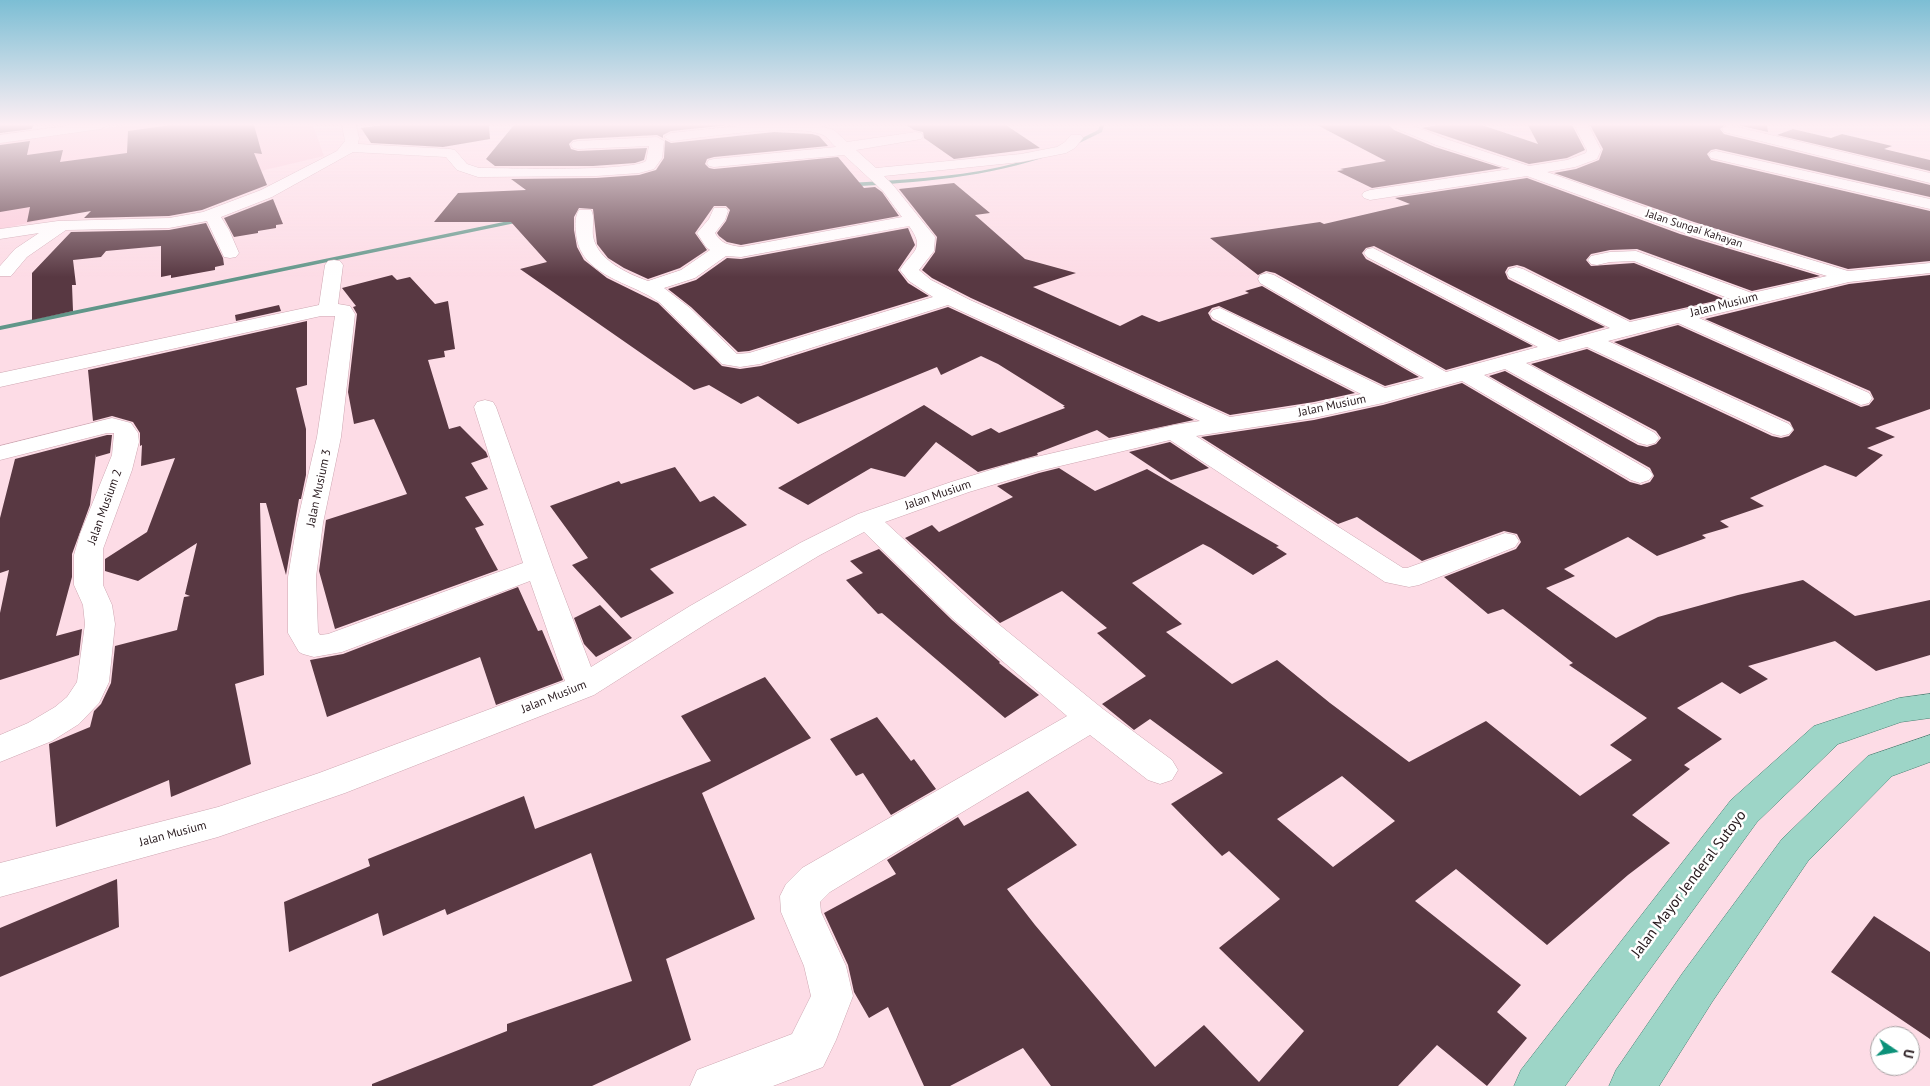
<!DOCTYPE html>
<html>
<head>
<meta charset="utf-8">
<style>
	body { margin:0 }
	#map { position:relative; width:1930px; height:1086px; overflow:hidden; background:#fddce6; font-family:"PT Sans",sans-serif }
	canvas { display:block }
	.north { position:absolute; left:1870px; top:1026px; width:50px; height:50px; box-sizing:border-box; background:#fff; border:1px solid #a9a3a5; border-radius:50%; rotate:102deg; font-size:14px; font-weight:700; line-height:20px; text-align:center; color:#27191d }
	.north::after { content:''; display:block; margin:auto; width:18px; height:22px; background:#0c9179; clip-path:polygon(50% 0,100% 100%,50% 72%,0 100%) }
</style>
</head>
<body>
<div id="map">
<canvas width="1930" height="1086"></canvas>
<div class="north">U</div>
</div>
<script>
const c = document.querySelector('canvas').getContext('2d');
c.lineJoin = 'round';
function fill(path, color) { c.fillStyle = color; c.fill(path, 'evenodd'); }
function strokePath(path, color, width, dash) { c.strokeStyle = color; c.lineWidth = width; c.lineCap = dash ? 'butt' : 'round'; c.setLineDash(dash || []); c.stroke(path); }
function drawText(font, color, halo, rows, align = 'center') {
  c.font = font + ' "PT Sans",sans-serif'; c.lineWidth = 5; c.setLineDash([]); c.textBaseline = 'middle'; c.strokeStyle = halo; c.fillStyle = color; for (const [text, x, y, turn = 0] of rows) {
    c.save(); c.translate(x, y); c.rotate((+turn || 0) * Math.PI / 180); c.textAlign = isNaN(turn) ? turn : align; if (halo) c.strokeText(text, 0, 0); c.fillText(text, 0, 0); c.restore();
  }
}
const built = new Path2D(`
	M 129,125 L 313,125 L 324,156 L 164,194 L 0,229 L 0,143 Z`);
const stream = new Path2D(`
	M 1100,125 L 1104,125 L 1102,132 L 1069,148 L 1064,147 L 1098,130 Z
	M 1052,151 L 1054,152 L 1054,154 C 987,178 918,182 847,187 L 844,185 L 847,183 C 898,180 950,178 1000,167 C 1018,163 1035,157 1052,151 Z
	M 523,218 L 526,220 L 525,221 L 0,330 L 0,326 Z`);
const building = new Path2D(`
	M 0,125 L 33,125 L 32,129 L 0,133 Z
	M 171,125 L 254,125 L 262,154 L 254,153 L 267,185 L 202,210 L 169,216 L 84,218 L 91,211 L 27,222 L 30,207 L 0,212 L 0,145 L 30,141 L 27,155 L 63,150 L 60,162 L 127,153 L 128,131 Z
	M 383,125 L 489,125 L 490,139 L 443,147 L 371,143 L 361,128 Z
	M 514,125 L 730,125 L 671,131 L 663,135 L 663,138 L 657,135 L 578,139 L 573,140 L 569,144 L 571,149 L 578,151 L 647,148 L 644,160 L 635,163 L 593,166 L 495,166 L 486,159 Z
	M 906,125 L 1006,125 L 1040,148 L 954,159 L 924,138 L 923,132 L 914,130 Z
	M 1317,125 L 1389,125 L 1394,130 L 1435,147 L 1502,168 L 1372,188 L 1337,171 L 1344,170 L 1340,169 L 1386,161 Z
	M 1437,125 L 1482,125 L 1538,144 L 1528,125 L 1572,125 L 1585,150 L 1567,158 L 1529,164 L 1422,128 Z
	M 1590,125 L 1725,125 L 1720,129 L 1724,134 L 1930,185 L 1930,197 L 1716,149 L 1711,150 L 1707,154 L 1711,160 L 1930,211 L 1930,261 L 1848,269 L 1694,222 L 1554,173 L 1576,169 L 1599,160 L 1603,149 Z
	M 1737,125 L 1767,125 L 1768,132 Z
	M 1793,129 L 1831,138 L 1842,134 L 1892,146 L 1884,149 L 1930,160 L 1930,171 L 1777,135 Z
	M 774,132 L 812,134 L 819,136 L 828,146 L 714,157 L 707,159 L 705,164 L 709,168 L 714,169 L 838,157 L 864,188 L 875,187 L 882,192 L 899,216 L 741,245 L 727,242 L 719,236 L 717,233 L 726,221 L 730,210 L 726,206 L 714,206 L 695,233 L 707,250 L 680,268 L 648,279 L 624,268 L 608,258 L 597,244 L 593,209 L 579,208 L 574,217 L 574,230 L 577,247 L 584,260 L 607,278 L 658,303 L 722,366 L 740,369 L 761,366 L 948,307 L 1194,420 L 1109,438 L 1097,430 L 1037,453 L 1038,455 L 978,472 L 936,442 L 905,477 L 871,468 L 808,505 L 778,488 L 924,405 L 972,436 L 991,428 L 999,433 L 1065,408 L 1063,406 L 1065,406 L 998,364 L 981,356 L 941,375 L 937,367 L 798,424 L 758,396 L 741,404 L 709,385 L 694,390 L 520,269 L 547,262 L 511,222 L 434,222 L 458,193 L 526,190 L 511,179 L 596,178 L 639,175 L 656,170 L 664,158 L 665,140 L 671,143 Z
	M 1527,178 L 1680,234 L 1820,276 L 1752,291 L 1637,249 L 1610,250 L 1591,254 L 1586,260 L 1591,266 L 1634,263 L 1724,299 L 1630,320 L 1524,267 L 1517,265 L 1508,267 L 1505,272 L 1508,279 L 1605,327 L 1559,340 L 1374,246 L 1366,248 L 1362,253 L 1366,259 L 1533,346 L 1446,370 L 1275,273 L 1266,271 L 1258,275 L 1210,238 L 1320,222 L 1324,224 L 1410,204 L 1395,198 Z
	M 954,183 L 990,213 L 975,215 L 1025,259 L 1076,273 L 1033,287 L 1120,326 L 1142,315 L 1159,322 L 1249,293 L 1245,291 L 1262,286 L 1419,377 L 1385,386 L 1219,306 L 1212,308 L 1208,313 L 1212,320 L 1355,393 L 1314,402 L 1230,415 L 971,298 L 932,278 L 922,270 L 935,252 L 937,237 L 899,189 Z
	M 273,199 L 283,224 L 276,225 L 276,228 L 258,231 L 258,233 L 234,237 L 224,218 Z
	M 206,223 L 223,258 L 224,265 L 215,267 L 215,270 L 171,278 L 171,275 L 161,277 L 161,246 L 106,251 L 101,257 L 73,260 L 76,285 L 72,285 L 73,311 L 32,320 L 32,273 L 71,232 L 169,230 Z
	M 908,228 L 915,245 L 898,270 L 908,283 L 929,296 L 749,351 L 738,352 L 691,307 L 668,289 L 696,280 L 727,258 L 741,259 Z
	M 392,275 L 397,280 L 410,277 L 435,304 L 448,301 L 455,349 L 444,351 L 445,357 L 428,360 L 449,429 L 460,426 L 486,452 L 488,457 L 471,463 L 488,489 L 465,497 L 484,525 L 475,528 L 498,570 L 335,629 L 319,571 L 326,520 L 407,494 L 374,419 L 354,424 L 348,392 L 357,314 L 353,307 L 356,306 L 342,288 Z
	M 1930,275 L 1930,409 L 1875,428 L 1895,437 L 1867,448 L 1883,455 L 1856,477 L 1825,465 L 1750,498 L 1764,506 L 1720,521 L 1729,527 L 1702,535 L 1706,538 L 1657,556 L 1628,537 L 1564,569 L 1575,576 L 1546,588 L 1616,638 L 1658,617 L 1738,595 L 1803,580 L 1855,616 L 1930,600 L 1930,655 L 1876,671 L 1835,641 L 1748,666 L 1768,679 L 1740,694 L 1722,682 L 1677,708 L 1722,739 L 1684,765 L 1690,769 L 1632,815 L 1670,843 L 1628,875 L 1547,945 L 1456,869 L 1415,901 L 1521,985 L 1497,1012 L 1527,1038 L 1487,1086 L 1437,1045 L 1398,1086 L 1051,1086 L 1023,1048 L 950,1086 L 924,1086 L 888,1007 L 869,1018 L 854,992 L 848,965 L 824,913 L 896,874 L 887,860 L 958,817 L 964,826 L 1028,791 L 1077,845 L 1007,889 L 1035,925 L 1155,1067 L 1204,1025 L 1259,1082 L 1304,1031 L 1219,948 L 1280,899 L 1229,851 L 1222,856 L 1171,804 L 1223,773 L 1150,719 L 1134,730 L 1102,704 L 1146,676 L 1097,633 L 1107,628 L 1062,591 L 1000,623 L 905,538 L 932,525 L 939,532 L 1013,497 L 997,486 L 1039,473 L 1059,468 L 1095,491 L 1147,469 L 1279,546 L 1276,547 L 1287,554 L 1253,575 L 1211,548 L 1203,544 L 1132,583 L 1182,624 L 1166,632 L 1232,684 L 1277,660 L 1330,703 L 1409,762 L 1486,721 L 1580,796 L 1632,760 L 1610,745 L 1647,718 L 1569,665 L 1573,663 L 1503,609 L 1488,614 L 1444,577 L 1516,549 L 1521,542 L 1517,534 L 1504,531 L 1422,561 L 1357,517 L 1338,524 L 1201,437 L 1314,420 L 1383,405 L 1462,383 L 1630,482 L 1641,485 L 1650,482 L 1654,476 L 1650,468 L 1489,376 L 1505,371 L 1638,445 L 1647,447 L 1656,444 L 1661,438 L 1656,431 L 1531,364 L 1587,349 L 1772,436 L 1781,438 L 1789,436 L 1794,430 L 1790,422 L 1614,342 L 1678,325 L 1861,407 L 1869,405 L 1874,399 L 1870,391 L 1705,319 L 1849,284 ZM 1342,776 L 1395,821 L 1333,867 L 1277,819 Z
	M 279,305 L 281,311 L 236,321 L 235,315 Z
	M 307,321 L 307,385 L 296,388 L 306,429 L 306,475 L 301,499 L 299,499 L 286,575 L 266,503 L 260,503 L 264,675 L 235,684 L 251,764 L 171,797 L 169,780 L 56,827 L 49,744 L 90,727 L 94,711 L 101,704 L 111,683 L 115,646 L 177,630 L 184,597 L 190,596 L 185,594 L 197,543 L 138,581 L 105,571 L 105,559 L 147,532 L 175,458 L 141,466 L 142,445 L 140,446 L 140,433 L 133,422 L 112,416 L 93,421 L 88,370 Z
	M 107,435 L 112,435 L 110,453 L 96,457 L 96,454 L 90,505 L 72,554 L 72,577 L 56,636 L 82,629 L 79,655 L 0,680 L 0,613 L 9,570 L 0,573 L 0,518 L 15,459 Z
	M 1170,442 L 1209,468 L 1171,480 L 1129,452 Z
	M 675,467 L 700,502 L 714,496 L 747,525 L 650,569 L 674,593 L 621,618 L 572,565 L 588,558 L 550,506 L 619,481 L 621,484 Z
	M 879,549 L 952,620 L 1000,662 L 999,663 L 1039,695 L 1005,718 L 882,613 L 878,614 L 846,580 L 863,573 L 850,561 Z
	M 518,587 L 538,631 L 542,630 L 563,680 L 496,705 L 480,657 L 327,717 L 310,660 L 343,654 Z
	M 600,605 L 632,638 L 596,657 L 584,644 L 574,618 Z
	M 765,677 L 811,738 L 702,793 L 755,919 L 666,959 L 691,1040 L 592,1086 L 372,1086 L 372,1084 L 507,1031 L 507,1024 L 632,981 L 591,853 L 447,915 L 445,909 L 383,936 L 378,913 L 289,952 L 284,902 L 370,866 L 368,859 L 524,796 L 535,829 L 711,761 L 681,716 Z
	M 877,717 L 911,761 L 914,759 L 936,789 L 891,815 L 863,773 L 856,776 L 830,739 Z
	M 117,879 L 119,927 L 0,977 L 0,928 Z
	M 1874,916 L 1930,952 L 1930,1039 L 1831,972 Z`);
const minor = new Path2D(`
	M 72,125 L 108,125 L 101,129 L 0,143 L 0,135 Z
	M 342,125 L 356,125 L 359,138 L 358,144 L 450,149 L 455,150 L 467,164 L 479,168 C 505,168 630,172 646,161 L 649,146 L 578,149 L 573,148 L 571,145 L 573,142 L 578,141 L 657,137 L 664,141 L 662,158 L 654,169 L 639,173 L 596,176 L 478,177 L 457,170 L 446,157 L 353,152 L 272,197 L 221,217 L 229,230 L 239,253 L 236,257 L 230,258 L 224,257 L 207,221 L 169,228 L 66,230 L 27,257 L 11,276 L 0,276 L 0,266 L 15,249 L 39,233 L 0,239 L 0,229 L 58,221 L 169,218 L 203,212 L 261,190 L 337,151 L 345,141 Z
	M 747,125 L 817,125 L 834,130 L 847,142 L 916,132 L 921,133 L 923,136 L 921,139 L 856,150 L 876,168 L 1021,154 L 1057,147 L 1065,142 L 1071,135 L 1081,135 L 1083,138 L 1075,148 L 1066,153 L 1021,162 L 884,176 L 893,185 L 935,237 L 934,251 L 919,270 L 931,280 L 970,300 L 1230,417 L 1314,404 L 1361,394 L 1213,318 L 1210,314 L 1213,310 L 1220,308 L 1385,388 L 1424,378 L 1260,283 L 1258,279 L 1260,275 L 1267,273 L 1274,275 L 1446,372 L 1538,347 L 1367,257 L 1364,253 L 1367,249 L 1373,248 L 1559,342 L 1610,328 L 1509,277 L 1507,273 L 1509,269 L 1516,267 L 1523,269 L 1630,322 L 1730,299 L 1634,261 L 1610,262 L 1597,265 L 1591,264 L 1588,260 L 1591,256 L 1610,252 L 1636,251 L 1752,293 L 1827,276 L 1681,232 L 1527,176 L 1370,200 L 1364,198 L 1362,195 L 1364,192 L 1370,190 L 1510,169 L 1436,145 L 1395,128 L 1393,125 L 1411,125 L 1446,139 L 1529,166 L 1567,160 L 1586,153 L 1587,150 L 1574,125 L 1588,125 L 1601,150 L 1597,159 L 1575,167 L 1547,172 L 1693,224 L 1848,271 L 1930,263 L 1930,273 L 1849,282 L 1699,318 L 1869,393 L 1872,398 L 1869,403 L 1861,405 L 1678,323 L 1608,341 L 1789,424 L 1793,429 L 1789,434 L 1781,436 L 1773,434 L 1587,347 L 1526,363 L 1655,433 L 1659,438 L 1655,443 L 1647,445 L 1639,443 L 1505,369 L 1484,375 L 1649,470 L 1653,475 L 1649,480 L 1640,483 L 1631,480 L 1462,381 L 1383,403 L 1314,418 L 1196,436 L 1403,568 L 1407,568 L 1505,533 L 1515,535 L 1519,541 L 1515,547 L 1419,585 L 1409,587 L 1385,582 L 1170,440 L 1039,471 L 969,492 L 885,522 L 975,605 L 1103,709 L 1172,760 L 1178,770 L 1172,780 L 1160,784 L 1148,780 L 1090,735 L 830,892 L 820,902 L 821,912 L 846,966 L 853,996 L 836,1040 L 823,1067 L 773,1086 L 690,1086 L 697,1070 L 792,1034 L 811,996 L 804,966 L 781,912 L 780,896 L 786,884 L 802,868 L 1067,716 L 953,619 L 864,532 L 820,555 L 712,620 L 594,695 L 345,793 L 218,837 L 0,897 L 0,863 L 218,807 L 319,773 L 565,681 L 530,581 L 342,652 L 314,657 L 303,654 L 299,652 L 288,633 L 288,577 L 297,523 L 317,437 L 335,316 L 321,316 L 0,387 L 0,373 L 319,305 L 325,265 L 328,261 L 334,260 L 340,261 L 343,265 L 338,304 L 350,306 L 355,314 L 341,437 L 323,523 L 316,577 L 318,632 L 320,635 L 328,634 L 523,563 L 474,407 L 477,402 L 485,400 L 493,402 L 496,407 L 553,567 L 591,667 L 690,606 L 800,543 L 858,514 L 951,482 L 1023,460 L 1174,425 L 1200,421 L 948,305 L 760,364 L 740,367 L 722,364 L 659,302 C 632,282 578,276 576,232 C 575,225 575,216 579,210 L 591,210 C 595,216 592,228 593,236 C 597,260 628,274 648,281 L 681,270 L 710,250 L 706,247 L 697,233 L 709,219 L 714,208 L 726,208 L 728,211 L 725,220 L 715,233 C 721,244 729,245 741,247 L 902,217 L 883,191 L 844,155 L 714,167 L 709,166 L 707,163 L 709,160 L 714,159 L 836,147 C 832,144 829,139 825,136 C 801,121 702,138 671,141 L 664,137 L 671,133 ZM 909,226 C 926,249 913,250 900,270 L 909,281 L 933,297 L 749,353 L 737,354 L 690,308 L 664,288 L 695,278 L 726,256 L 741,257 Z
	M 1729,125 L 1930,173 L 1930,183 L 1724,132 L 1722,129 Z
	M 1716,151 L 1930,199 L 1930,209 L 1711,158 L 1709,155 L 1711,152 Z
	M 112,418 L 131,423 L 138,433 L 139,442 L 132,470 L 103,549 L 103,585 L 112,605 L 115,624 L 109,682 L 99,703 L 79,724 L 52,741 L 0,762 L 0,735 L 28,723 L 55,707 L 67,697 L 77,682 L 85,624 L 83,605 L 74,585 L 74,555 L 80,534 L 112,455 L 114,433 L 107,433 L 0,460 L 0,446 Z`);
const major = new Path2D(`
	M 1930,694 L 1930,718 L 1901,722 L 1838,744 L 1757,822 L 1565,1086 L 1514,1086 L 1521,1070 L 1731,800 L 1814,726 L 1899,698 Z
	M 1930,735 L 1930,762 L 1892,776 L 1808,861 L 1712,1002 L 1659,1086 L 1609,1086 L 1616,1070 L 1682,974 L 1782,839 L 1868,756 Z`);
const farStreetnames = [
	["Jalan Sungai Kahayan",1694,229,18]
];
const streetNames = [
	["Jalan Musium",1724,305,-14],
	["Jalan Musium",1332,406,-12],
	["Jalan Musium 3",319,488,-78],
	["Jalan Musium",938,495,-19],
	["Jalan Musium 2",105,507,-70],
	["Jalan Musium",554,697,-22],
	["Jalan Musium",173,834,-15]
];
const nearStreetnames = [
	["Jalan Mayor Jenderal Sutoyo",1689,884,-53]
];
fill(built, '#fbcad9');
fill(stream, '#619689');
fill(building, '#583842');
strokePath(minor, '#cda6b1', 1);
strokePath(major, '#498173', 1);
fill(minor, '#fff');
fill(major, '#9dd5c7');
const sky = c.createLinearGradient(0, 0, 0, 277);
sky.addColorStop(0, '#7cbed4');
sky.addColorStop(0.45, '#feeff4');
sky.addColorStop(1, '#feeff400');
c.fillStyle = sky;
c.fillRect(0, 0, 1930, 277);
drawText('11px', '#27191d', '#fff', farStreetnames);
drawText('12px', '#27191d', '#fff', streetNames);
drawText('15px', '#27191d', '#fff', nearStreetnames);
</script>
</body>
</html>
